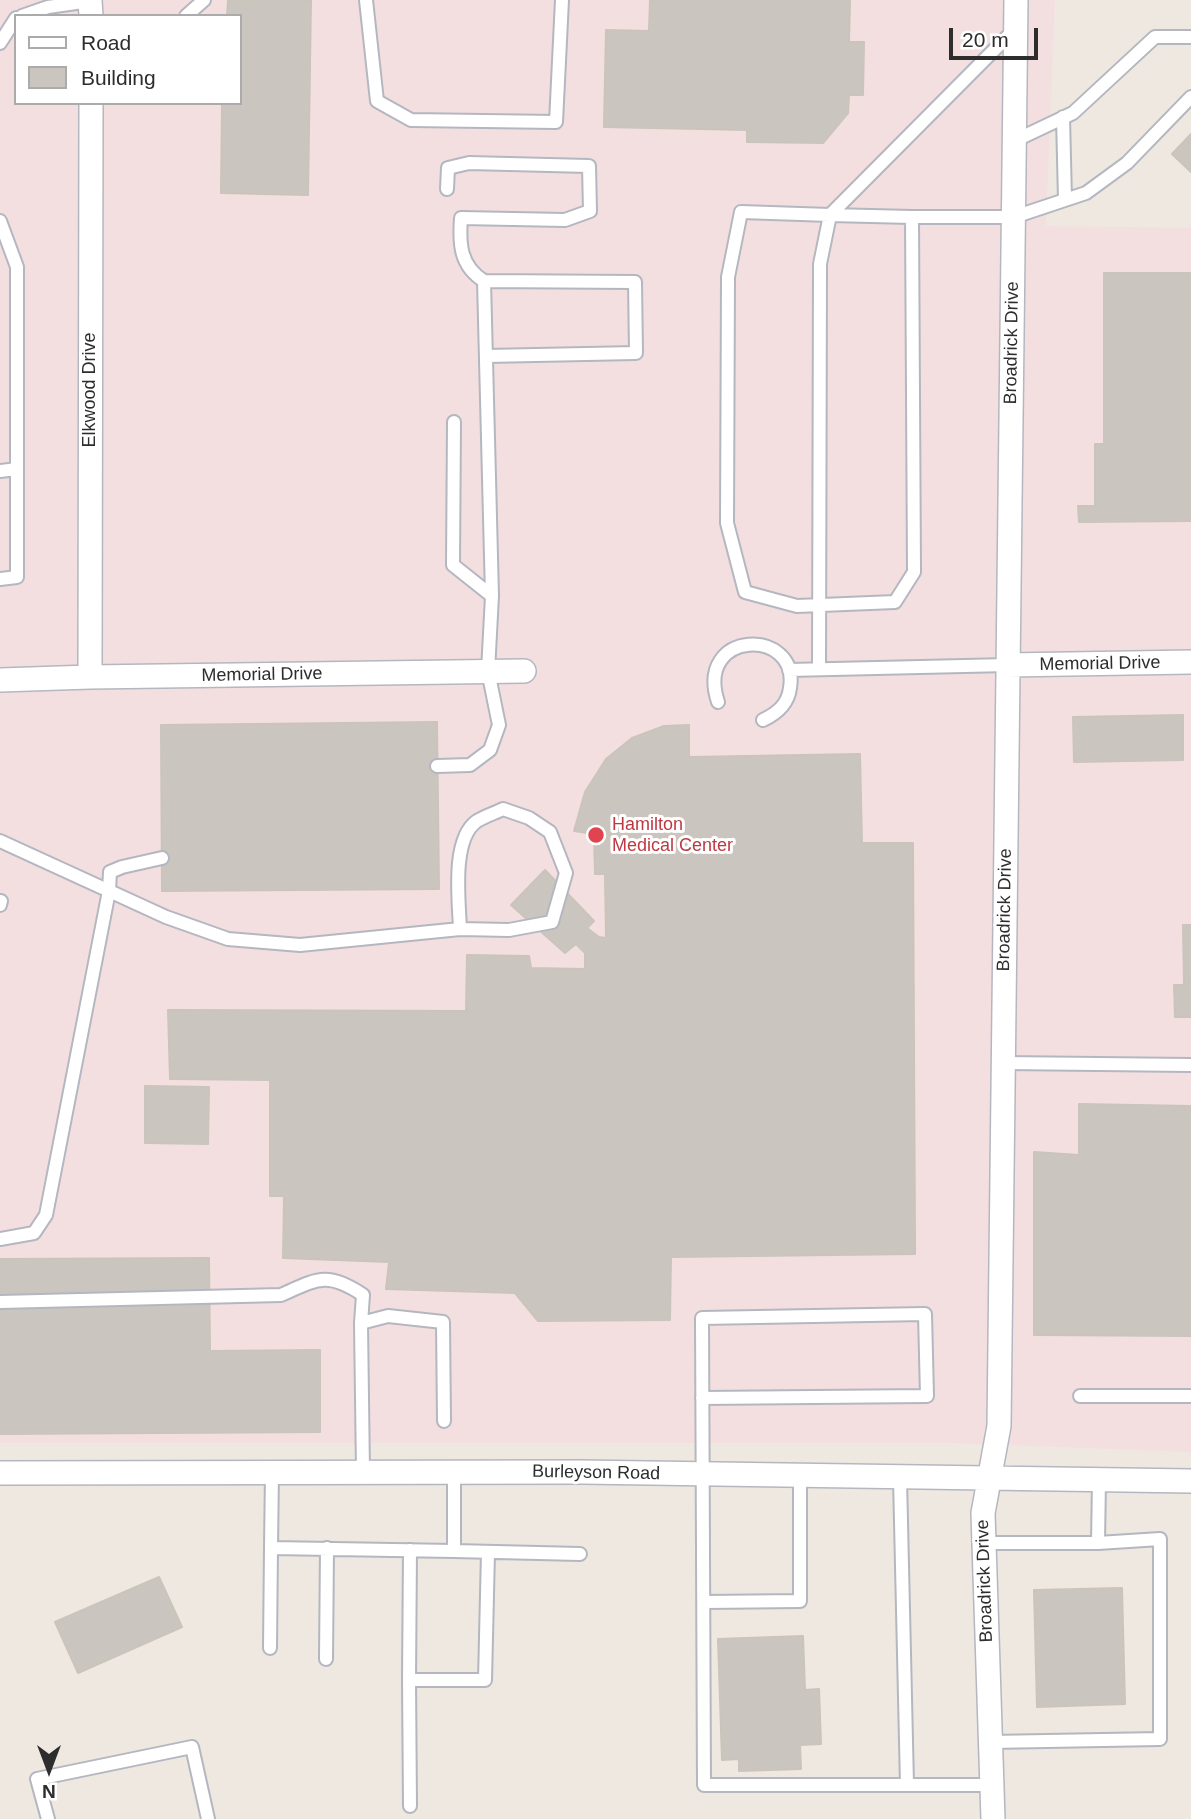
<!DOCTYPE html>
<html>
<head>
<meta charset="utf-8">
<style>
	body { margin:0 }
	#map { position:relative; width:1191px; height:1819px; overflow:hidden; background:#eee8e0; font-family:Arial,sans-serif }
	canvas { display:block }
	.legend { position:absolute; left:14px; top:14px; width:228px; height:91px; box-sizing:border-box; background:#fff; border:2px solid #ababab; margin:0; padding:9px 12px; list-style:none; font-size:21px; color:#2d2d2d }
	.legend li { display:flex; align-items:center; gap:14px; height:35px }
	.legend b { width:35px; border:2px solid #ababab }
	.north { position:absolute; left:14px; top:1735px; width:70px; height:70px; -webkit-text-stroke:5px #fff; paint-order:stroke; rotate:180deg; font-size:19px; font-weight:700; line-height:28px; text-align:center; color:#2d2d2d }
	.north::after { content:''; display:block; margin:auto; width:24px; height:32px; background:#2d2d2d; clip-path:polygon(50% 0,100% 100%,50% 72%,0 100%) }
	.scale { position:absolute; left:949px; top:28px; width:89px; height:32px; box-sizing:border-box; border:4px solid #2d2d2d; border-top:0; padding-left:9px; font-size:21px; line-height:24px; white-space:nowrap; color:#2d2d2d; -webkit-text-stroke:5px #fff; paint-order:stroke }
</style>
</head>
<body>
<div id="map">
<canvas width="1191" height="1819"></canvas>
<ul class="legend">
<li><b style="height:9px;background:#fff"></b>Road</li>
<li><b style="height:19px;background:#cac6bf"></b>Building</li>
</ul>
<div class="north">N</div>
<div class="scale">20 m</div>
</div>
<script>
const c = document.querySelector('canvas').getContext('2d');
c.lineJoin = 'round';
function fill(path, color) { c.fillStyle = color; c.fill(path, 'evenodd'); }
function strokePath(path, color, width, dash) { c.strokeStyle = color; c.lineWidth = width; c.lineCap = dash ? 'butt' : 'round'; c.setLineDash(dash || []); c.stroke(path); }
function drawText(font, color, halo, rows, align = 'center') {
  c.font = font + ' Arial,sans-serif'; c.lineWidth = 6; c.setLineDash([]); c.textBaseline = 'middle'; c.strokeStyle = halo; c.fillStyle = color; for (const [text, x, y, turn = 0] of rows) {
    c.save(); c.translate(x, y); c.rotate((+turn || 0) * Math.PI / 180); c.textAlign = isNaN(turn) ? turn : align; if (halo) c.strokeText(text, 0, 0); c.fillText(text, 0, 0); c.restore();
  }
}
const medical = new Path2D(`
	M 0,0 L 1055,0 L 1046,226 L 1191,228 L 1191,1452 L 949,1443 L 0,1443 ZM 16,16 L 240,16 L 240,103 L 16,103 Z`);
const building = new Path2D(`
	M 228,0 L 311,0 L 308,195 L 221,193 L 222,103 L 240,103 L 240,16 L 227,16 Z
	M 650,0 L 850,0 L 849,42 L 864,42 L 863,95 L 849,95 L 848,113 L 823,143 L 747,142 L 747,130 L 604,127 L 606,30 L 649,31 Z
	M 1191,134 L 1191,172 L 1172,154 Z
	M 1104,273 L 1191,273 L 1191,521 L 1079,522 L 1078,506 L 1095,506 L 1095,444 L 1104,444 Z
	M 1183,715 L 1183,760 L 1074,762 L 1073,717 Z
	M 437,722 L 439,889 L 162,891 L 161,725 Z
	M 689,725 L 689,757 L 860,754 L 862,843 L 913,843 L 915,1254 L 671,1257 L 670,1320 L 538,1321 L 515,1293 L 386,1289 L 389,1262 L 283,1258 L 284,1196 L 270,1196 L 270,1080 L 170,1079 L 168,1010 L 466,1011 L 467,955 L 529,956 L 531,968 L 585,969 L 585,953 L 576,944 L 565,953 L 511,905 L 545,870 L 594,921 L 587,928 L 599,937 L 606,938 L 605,874 L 595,874 L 594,834 L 574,831 L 585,792 L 606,759 L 632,738 L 664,726 Z
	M 1183,925 L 1191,925 L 1191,1017 L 1175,1017 L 1174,985 L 1184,985 Z
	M 145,1086 L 209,1087 L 208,1144 L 145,1143 Z
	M 1079,1104 L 1191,1106 L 1191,1336 L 1034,1335 L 1034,1152 L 1079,1155 Z
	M 209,1258 L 210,1351 L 320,1350 L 320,1432 L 0,1434 L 0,1259 Z
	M 159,1577 L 182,1627 L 78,1673 L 55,1622 Z
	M 1122,1588 L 1125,1704 L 1037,1707 L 1034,1590 Z
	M 803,1636 L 805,1690 L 819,1689 L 821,1744 L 800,1745 L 801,1769 L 739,1771 L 739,1759 L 722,1760 L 718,1639 Z`);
const lane = new Path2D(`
	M 366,0 L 377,101 L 411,120 L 556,122 L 562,0
	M 22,16 L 48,7 L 90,1
	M 186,16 L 204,0
	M 0,43 L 16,18
	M 1063,117 L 1065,200
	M 1014,141 L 1073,113 L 1155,37 L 1191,37
	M 447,189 L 448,168 L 469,163 L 589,166 L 590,211 L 565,220 L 461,218 C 459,244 460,266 484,281 L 635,282 L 636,353 L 486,356
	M 912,217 L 1014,217 L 1086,193 L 1127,163 L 1191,97
	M 0,221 L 17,267 L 17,577 L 0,579
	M 454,422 L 453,565 L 492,596
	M 0,471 L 17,469
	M 819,669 L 820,264 L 830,215 L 912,217 L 914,572 L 895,602 L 797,606 L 745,592 L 727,523 L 728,277 L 741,212 L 830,215 L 1015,29
	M 789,670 L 1008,665
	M 718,702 C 694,629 800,627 790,688 C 788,704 778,713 763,720
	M 437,766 L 470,765 L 490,750 L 499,725 L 488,671 L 492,596 L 484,281
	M 0,841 L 166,917 L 228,939 L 300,945 L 460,929 L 509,930 L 552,922 L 566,873 L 550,832 L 529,818 L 503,809 C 495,813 485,816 477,821 C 451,839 459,901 460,929
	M 0,905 L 1,901
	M 1003,1063 L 1191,1065
	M 0,1239 L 34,1233 L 46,1215 L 109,891 L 110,872 L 122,867 L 162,858
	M 0,1302 L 281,1295 C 317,1279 327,1271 363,1295 L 361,1323
	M 1080,1396 L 1191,1396
	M 702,1398 L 927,1396 L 925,1314 L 702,1318 L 704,1785 L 992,1785
	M 272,1472 L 271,1548 L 454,1551 L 454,1472
	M 363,1472 L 361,1323 L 388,1316 L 443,1322 L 444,1421
	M 900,1478 L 907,1785
	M 984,1543 L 1098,1543 L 1099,1480
	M 410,1550 L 409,1680 L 485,1680 L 488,1552
	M 454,1551 L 580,1554
	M 704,1602 L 800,1601 L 800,1476
	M 270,1648 L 271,1548
	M 326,1659 L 327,1548
	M 409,1680 L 410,1806
	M 990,1742 L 1160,1739 L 1160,1539 L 1098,1543
	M 48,1819 L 37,1779 L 192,1747 L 208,1819`);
const street = new Path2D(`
	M 90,0 L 91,16
	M 1008,665 L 1191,662
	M 90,677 L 91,103
	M 0,680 L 90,677 L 524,671
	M 0,1473 L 581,1472 L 1191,1481
	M 993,1819 L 983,1513 L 999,1426 L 1016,0`);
const markers = [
	[596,835,9,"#e0444e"]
];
const streetNames = [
	["Broadrick Drive",1012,343,-89],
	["Elkwood Drive",90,390,-90],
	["Memorial Drive",1100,664,-1],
	["Memorial Drive",262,675,-1],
	["Broadrick Drive",1005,910,-89],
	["Burleyson Road",596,1473,1],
	["Broadrick Drive",985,1581,-92]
];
const healthNames = [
	["Hamilton",612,825],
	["Medical Center",612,846]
];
fill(medical, '#f4dfe0');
fill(building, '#cac6bf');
strokePath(building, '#cac4ba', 2);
strokePath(lane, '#b4b7c0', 16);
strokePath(street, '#b4b7c0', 26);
strokePath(lane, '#fff', 12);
strokePath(street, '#fff', 23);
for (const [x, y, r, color] of markers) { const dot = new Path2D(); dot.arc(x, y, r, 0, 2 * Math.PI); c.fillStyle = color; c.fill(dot); strokePath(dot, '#fff', 2.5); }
drawText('18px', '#2d2d2d', '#fff', streetNames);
drawText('18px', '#be3a42', '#fff', healthNames, 'left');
</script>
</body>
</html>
